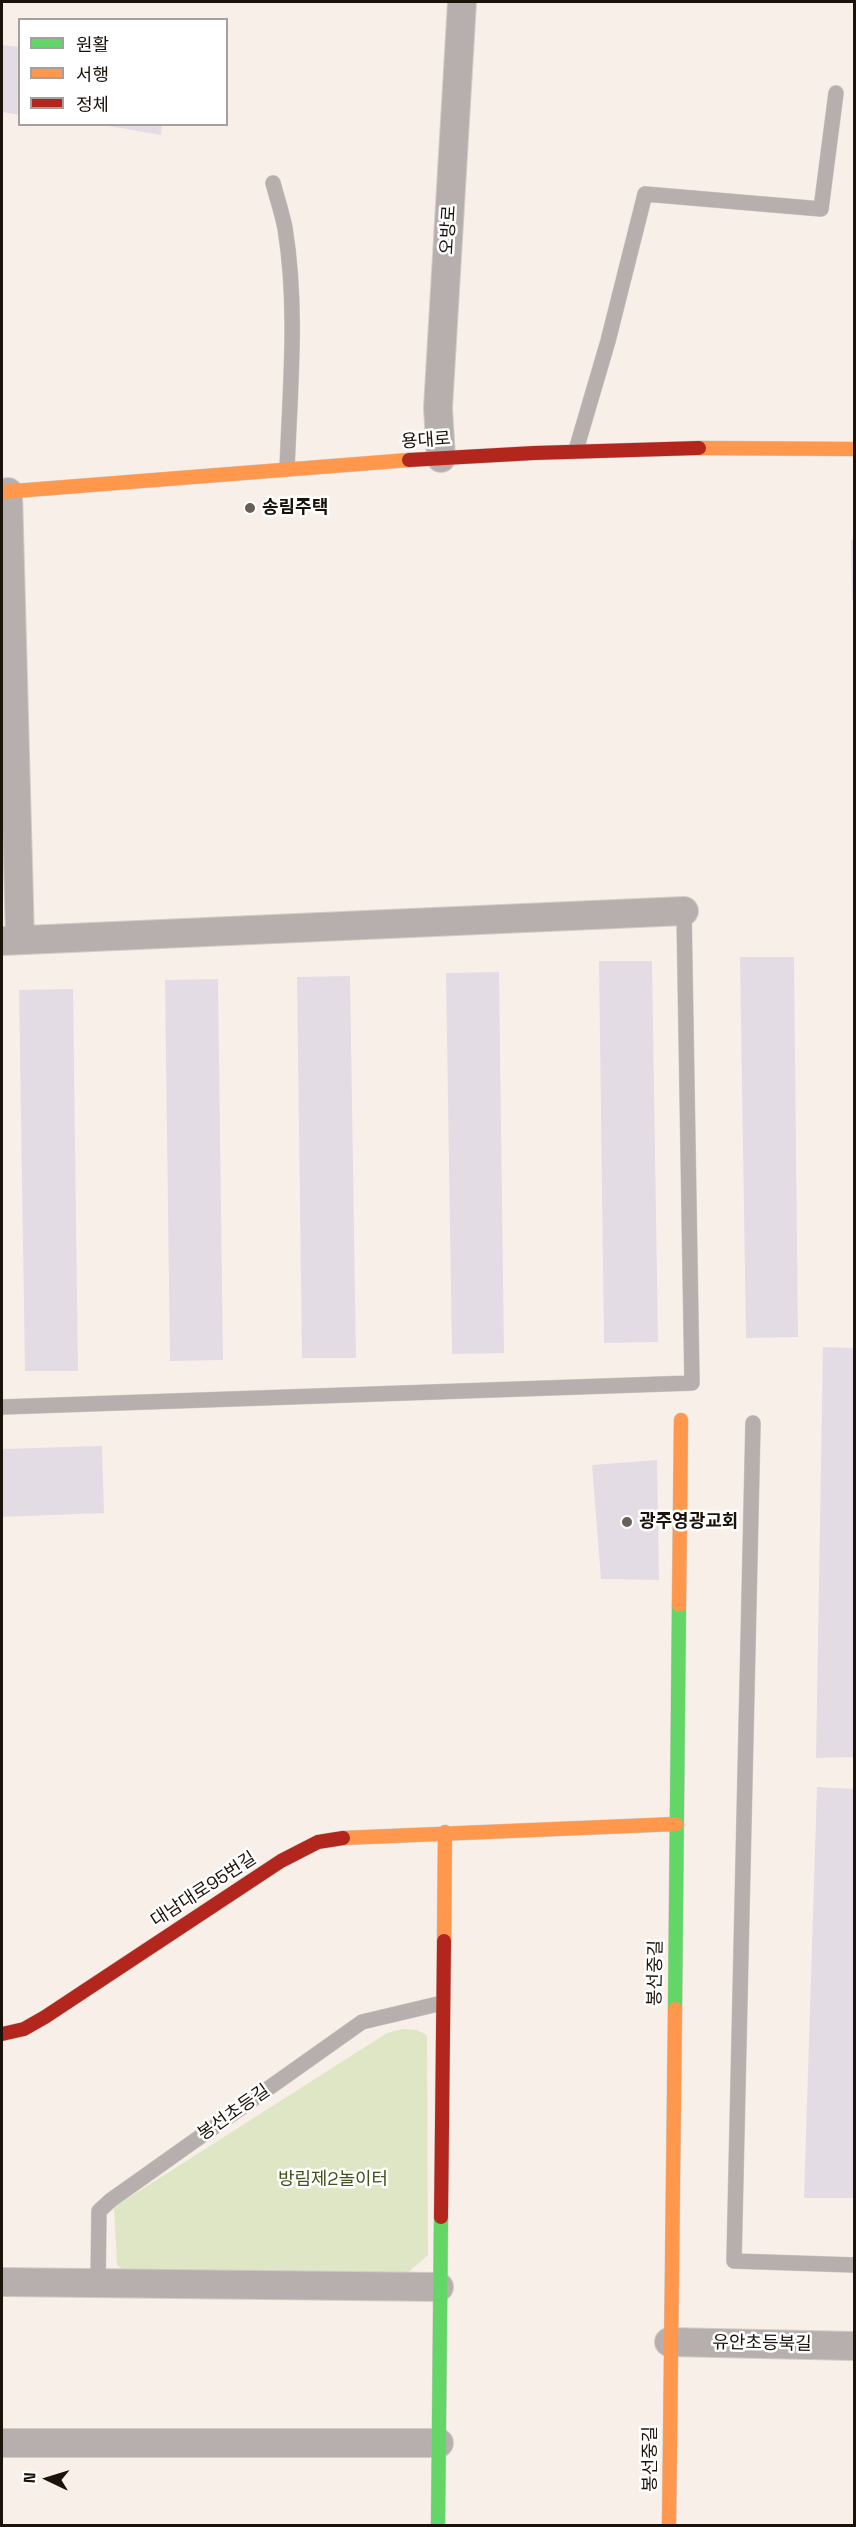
<!DOCTYPE html>
<html>
<head>
<meta charset="utf-8">
<style>
	body { margin:0 }
	#map { position:relative; width:856px; height:2527px; overflow:hidden; background:#f8f0e8; font-family:"Space Grotesk","Noto Sans KR",sans-serif }
	canvas { display:block }
	.frame { position:absolute; inset:0; border:3px solid #1b120a; pointer-events:none }
	.legend { position:absolute; left:18px; top:18px; width:210px; height:108px; box-sizing:border-box; background:#fff; border:2px solid #a4a09d; margin:0; padding:8px 10px; list-style:none; font-size:18px; color:#1b120a }
	.legend li { display:flex; align-items:center; gap:12px; height:30px }
	.legend b { width:30px; border:2px solid #a4a09d }
	.north { position:absolute; left:18px; top:2449px; width:60px; height:60px; -webkit-text-stroke:4px #fff; paint-order:stroke; rotate:274deg; font-size:16px; font-weight:700; line-height:24px; text-align:center; color:#1b120a }
	.north::after { content:''; display:block; margin:auto; width:21px; height:27px; background:#1b120a; clip-path:polygon(50% 0,100% 100%,50% 72%,0 100%) }
</style>
</head>
<body>
<div id="map">
<canvas width="856" height="2527"></canvas>
<div class="frame"></div>
<ul class="legend">
<li><b style="height:8px;background:#63d668"></b>원활</li>
<li><b style="height:8px;background:#ff974d"></b>서행</li>
<li><b style="height:8px;background:#b3261e"></b>정체</li>
</ul>
<div class="north">N</div>
</div>
<script>
const c = document.querySelector('canvas').getContext('2d');
c.lineJoin = 'round';
function fill(path, color) { c.fillStyle = color; c.fill(path, 'evenodd'); }
function strokePath(path, color, width, dash) { c.strokeStyle = color; c.lineWidth = width; c.lineCap = dash ? 'butt' : 'round'; c.setLineDash(dash || []); c.stroke(path); }
function drawText(font, color, halo, rows, align = 'center') {
  c.font = font + ' "Space Grotesk","Noto Sans KR",sans-serif'; c.lineWidth = 5; c.setLineDash([]); c.textBaseline = 'middle'; c.strokeStyle = halo; c.fillStyle = color; for (const [text, x, y, turn = 0] of rows) {
    c.save(); c.translate(x, y); c.rotate((+turn || 0) * Math.PI / 180); c.textAlign = isNaN(turn) ? turn : align; if (halo) c.strokeText(text, 0, 0); c.fillText(text, 0, 0); c.restore();
  }
}
const green = new Path2D(`
	M 403,2029 L 417,2030 L 427,2035 L 428,2255 L 405,2275 L 133,2277 L 117,2265 L 114,2207 L 387,2033 Z`);
const building = new Path2D(`
	M 2,45 L 20,47 L 20,115 L 2,112 Z
	M 97,124 L 162,124 L 161,135 Z
	M 851,540 L 854,540 L 854,600 L 852,600 Z
	M 740,957 L 794,957 L 798,1337 L 746,1338 Z
	M 599,961 L 652,961 L 658,1342 L 604,1343 Z
	M 499,972 L 504,1353 L 452,1354 L 446,973 Z
	M 350,976 L 356,1358 L 302,1358 L 297,977 Z
	M 218,979 L 223,1360 L 170,1361 L 165,980 Z
	M 73,989 L 78,1371 L 25,1371 L 19,990 Z
	M 823,1347 L 854,1348 L 854,1757 L 816,1758 Z
	M 102,1446 L 104,1513 L 2,1517 L 2,1449 Z
	M 657,1460 L 659,1580 L 601,1579 L 592,1465 Z
	M 817,1787 L 854,1789 L 854,2198 L 804,2198 Z`);
const lane = new Path2D(`
	M 273,183 C 277,198 282,213 285,228 C 298,308 290,389 287,469
	M 576,450 L 608,341 L 645,194 L 821,209 L 836,93
	M 2,1407 L 692,1383 L 684,911
	M 753,1423 L 734,2261 L 854,2265
	M 98,2282 L 99,2211 L 111,2200 L 362,2022 L 442,2003`);
const street = new Path2D(`
	M 441,458 L 438,408 L 462,2
	M 8,492 L 20,940
	M 2,941 L 684,911
	M 2,2282 L 439,2287
	M 669,2342 L 854,2346
	M 2,2443 L 439,2443`);
const fast = new Path2D(`
	M 675,2009 L 679,1605
	M 438,2526 L 441,2217`);
const slow = new Path2D(`
	M 699,448 L 854,449
	M 2,492 L 409,460
	M 679,1605 L 681,1420
	M 343,1838 L 676,1824
	M 444,1941 L 445,1832
	M 669,2526 L 675,2009`);
const jam = new Path2D(`
	M 409,460 L 534,453 L 699,448
	M 2,2034 L 24,2029 L 45,2017 L 281,1861 L 318,1842 L 343,1838
	M 441,2217 L 444,1941`);
const markers = [
	[250,508,6,"#686058"],
	[627,1522,6,"#686058"]
];
const streetNames = [
	["오방로",449,230,-87],
	["용대로",426,441,-4],
	["대남대로95번길",204,1890,-33],
	["봉선중길",656,1973,-89],
	["봉선초등길",234,2113,-35],
	["유안초등북길",762,2344,1],
	["봉선중길",651,2459,-90]
];
const poiNames = [
	["송림주택",262,508],
	["광주영광교회",639,1522]
];
const parkNames = [
	["방림제2놀이터",333,2180]
];
fill(green, '#dfe6c5');
fill(building, '#e3dce5');
strokePath(lane, '#d3ccc6', 16);
strokePath(street, '#d3ccc6', 30);
strokePath(fast, '#d3ccc6', 15);
strokePath(slow, '#d3ccc6', 15);
strokePath(jam, '#d3ccc6', 15);
strokePath(lane, '#b7afad', 15);
strokePath(street, '#b7afad', 28);
strokePath(fast, '#63d668', 14);
strokePath(slow, '#ff974d', 14);
strokePath(jam, '#b3261e', 14);
for (const [x, y, r, color] of markers) { const dot = new Path2D(); dot.arc(x, y, r, 0, 2 * Math.PI); c.fillStyle = color; c.fill(dot); strokePath(dot, '#fff', 2); }
drawText('18px', '#1b120a', '#fff', streetNames);
drawText('bold 18px', '#1b120a', '#fff', poiNames, 'left');
drawText('18px', '#425319', '#fff', parkNames);
</script>
</body>
</html>
